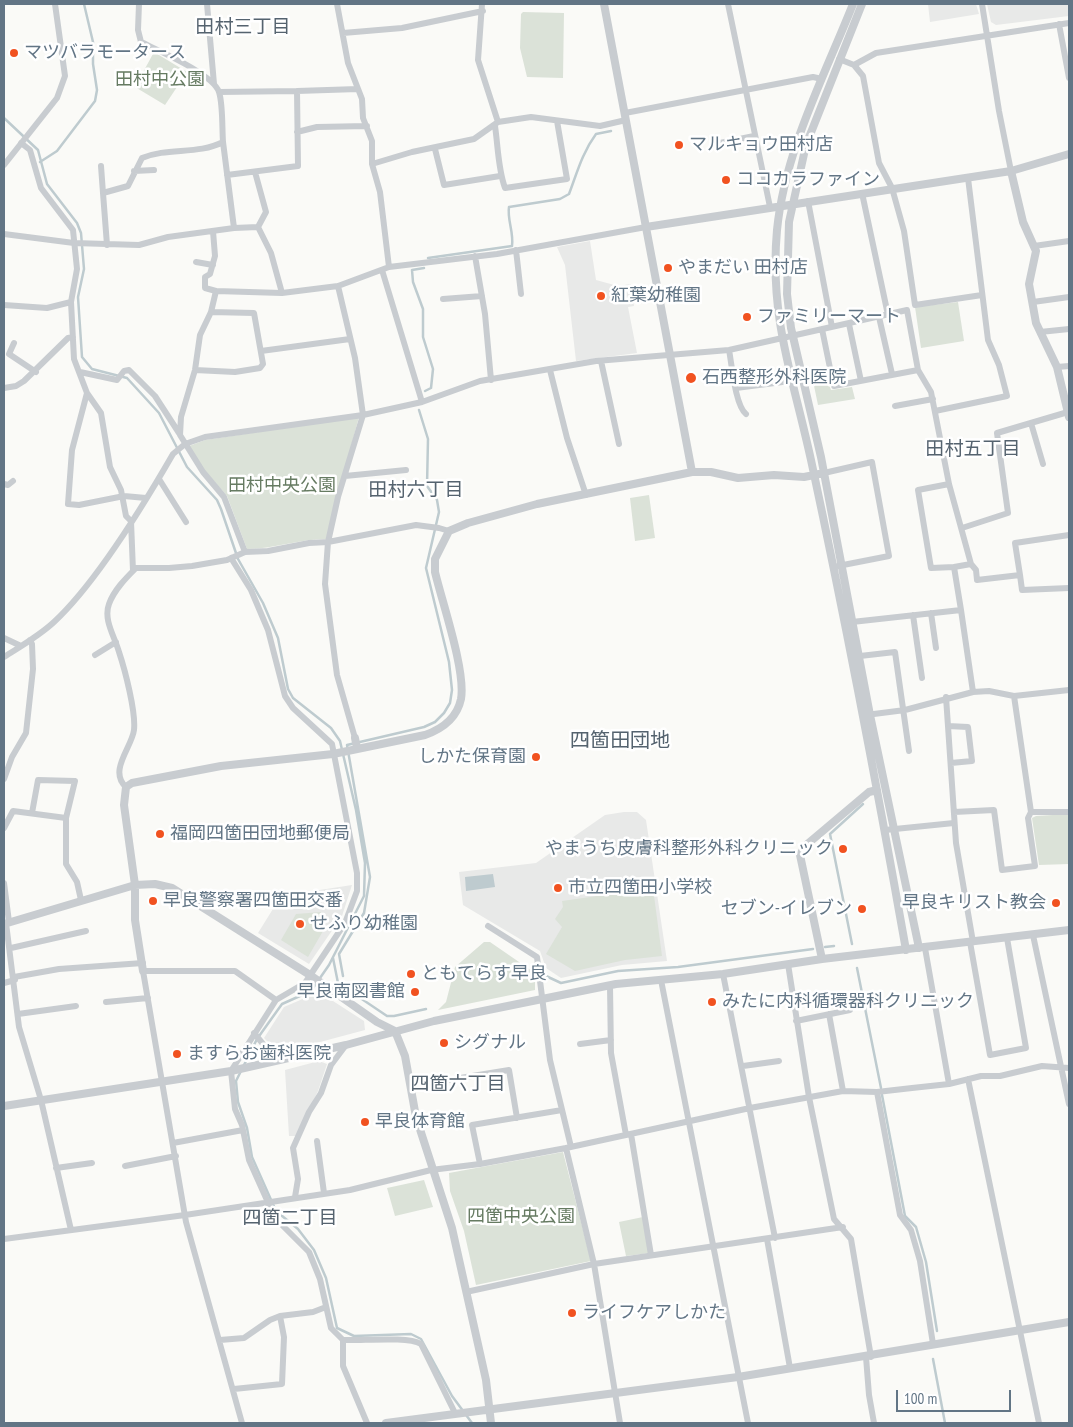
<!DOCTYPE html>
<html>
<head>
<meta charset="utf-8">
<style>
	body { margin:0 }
	#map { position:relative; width:1073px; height:1427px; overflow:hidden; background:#fafaf7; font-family:"PT Sans Narrow",sans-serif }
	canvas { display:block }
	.frame { position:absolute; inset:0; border:5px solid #627585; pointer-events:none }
	.scale { position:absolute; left:896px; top:1390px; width:115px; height:22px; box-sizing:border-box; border:2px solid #627585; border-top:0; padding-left:6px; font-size:15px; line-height:18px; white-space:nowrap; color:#627585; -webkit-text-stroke:4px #fff; paint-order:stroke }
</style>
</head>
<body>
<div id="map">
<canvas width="1073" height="1427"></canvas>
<div class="frame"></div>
<div class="scale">100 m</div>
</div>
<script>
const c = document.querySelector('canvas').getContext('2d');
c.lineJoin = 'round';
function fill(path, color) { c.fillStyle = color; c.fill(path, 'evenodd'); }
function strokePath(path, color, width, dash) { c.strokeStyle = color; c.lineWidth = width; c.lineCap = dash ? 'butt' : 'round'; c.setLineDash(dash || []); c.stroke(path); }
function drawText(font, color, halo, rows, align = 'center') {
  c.font = font + ' "PT Sans Narrow","Noto Sans JP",sans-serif'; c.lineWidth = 5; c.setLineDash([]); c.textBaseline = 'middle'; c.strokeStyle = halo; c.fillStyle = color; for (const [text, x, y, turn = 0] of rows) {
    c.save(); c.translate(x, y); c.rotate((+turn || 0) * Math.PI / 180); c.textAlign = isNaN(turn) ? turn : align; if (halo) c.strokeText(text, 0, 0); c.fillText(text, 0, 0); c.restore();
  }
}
const built = new Path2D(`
	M 928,4 L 976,4 L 979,14 L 930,22 Z
	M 987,4 L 1069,4 L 1069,16 L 996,25 L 991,22 Z
	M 590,241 L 596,280 L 618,286 L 631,284 L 634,306 L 628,307 L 637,353 L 576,361 L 565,265 L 557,247 Z
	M 624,812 L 637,812 L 646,820 L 667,961 L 622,965 L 561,978 L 546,968 L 540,951 L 463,905 L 459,872 L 536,863 L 605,815 Z
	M 352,885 L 342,916 L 309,964 L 258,933 L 281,896 Z
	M 319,992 L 364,1021 L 365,1030 L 279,1053 L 264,1038 L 284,1007 Z
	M 319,1061 L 327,1064 L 318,1091 L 296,1136 L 289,1136 L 285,1070 Z`);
const green = new Path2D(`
	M 523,12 L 564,13 L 563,78 L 527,77 L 520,48 L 521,14 Z
	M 154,52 L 187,72 L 165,105 L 135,87 Z
	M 958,302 L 964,341 L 921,348 L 915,307 Z
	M 825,379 L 827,379 L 831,390 L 852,387 L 855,399 L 818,405 L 813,381 Z
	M 359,417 L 326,539 C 299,539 274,549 247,549 L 227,496 L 205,471 L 189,446 L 205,440 Z
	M 649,495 L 655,538 L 635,541 L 630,498 Z
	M 1069,814 L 1069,864 L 1039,865 L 1032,818 L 1036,816 Z
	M 653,888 L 662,956 L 625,960 L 575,971 L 546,954 L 562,927 L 555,919 L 563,907 L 562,901 Z
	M 321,912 L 323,931 L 308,957 L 281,940 L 296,914 Z
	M 484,942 L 490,942 L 535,973 L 535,990 L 438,1010 L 446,1002 L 455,967 Z
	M 563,1152 L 591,1261 L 476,1285 L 464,1231 L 450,1191 L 449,1173 Z
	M 424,1180 L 433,1207 L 395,1216 L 387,1188 Z
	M 643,1217 L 650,1253 L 626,1256 L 619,1222 Z`);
const water = new Path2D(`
	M 493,874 L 495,887 L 466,891 L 465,877 Z`);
const stream = new Path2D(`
	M 4,118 L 38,150 L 47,184 L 77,223 L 81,233 L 84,269 L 78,297 L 82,357 L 92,369 L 127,378 L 159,413 L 187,467 L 217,500 L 221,509 L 238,559 L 263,603 L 278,638 L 288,689 L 293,698 L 331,728 L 340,741 L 356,810 L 365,863 L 364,896 L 329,965 L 311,991 L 282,1004 L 257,1039 L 236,1081 L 238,1102 L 247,1128 L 252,1157 L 276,1211 L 298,1229 L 314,1250 L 326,1278 L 337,1328 L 354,1336 L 411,1334 L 421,1339 L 452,1396 L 472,1423
	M 40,162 L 57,151 L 95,101 L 97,90 L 93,64 L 93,42 L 84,4
	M 428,258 L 512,246 C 514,232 507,220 509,207 L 560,199 L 569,194 C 577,173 582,153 596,134 L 611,131
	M 424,268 L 412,270 L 413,282 L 423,309 L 423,337 L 433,369 L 431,388 L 425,391
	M 852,944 L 830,834 L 863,804
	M 825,947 L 834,946
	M 333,958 L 338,983 L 387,1016 L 394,1016 L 426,1009
	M 857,968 L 881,1088
	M 343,976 L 339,954 L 364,913 L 370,877 L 347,745 L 424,727 L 435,722 L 444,713 L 450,703 L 452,690 L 449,662 L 426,568 L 439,512 L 437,500 L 427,486 L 428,439 L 419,410
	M 546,976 L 561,983 L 618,971 L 678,967 L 813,949
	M 882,1095 L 905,1216 L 916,1227 L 926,1262 L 937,1331
	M 933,1359 L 945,1423`);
const minor = new Path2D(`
	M 207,4 L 214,84
	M 337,4 L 348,63 L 362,99 L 363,118 L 372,141 L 372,164 L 380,192 L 389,267
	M 482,4 L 478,60 L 498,122
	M 728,4 L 770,207
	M 982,4 L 999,111 L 1011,171
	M 1059,24 L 1069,78
	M 343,33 L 402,28 L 483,11
	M 839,59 L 854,65 L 863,76 L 879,163 L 892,188 L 904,231 L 915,305 L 982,295
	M 854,65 L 876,53 L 1069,23
	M 219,92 L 297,91
	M 625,113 L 813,77 L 822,79
	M 495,126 C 498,146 498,169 505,188 L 567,179 L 557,121
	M 297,132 L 317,127 L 367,126
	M 223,142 L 234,228
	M 21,143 L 30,150 L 41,188 L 73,230 L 77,269 L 71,302 L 74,359 L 87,393 L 101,413 L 110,467 L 121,490 L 126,516 L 131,521 L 133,571
	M 715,144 L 754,136
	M 435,149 L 444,185 L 500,176
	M 372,164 L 412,152 L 474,139 L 498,122 L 531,117 L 600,126 L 626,120
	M 4,165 L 57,98 L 65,76 L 55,4
	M 101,166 L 103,193
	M 134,171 L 154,170
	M 255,172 L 266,212 L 258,227
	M 227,175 L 298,166 L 297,91 L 358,89
	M 862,193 L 888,315
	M 808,201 L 832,327
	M 213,231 L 215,256 L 210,274 L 205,277 L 205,288 L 216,291 L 211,312 L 200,335 L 195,370 L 181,417 L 180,435 L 203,472 L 224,497 L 245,552
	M 4,234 L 74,243 L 139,245 L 168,237 L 234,228 L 258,227 L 271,253 L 282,293 L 338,286 L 389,267 L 497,254 L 646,227
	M 107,245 L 103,193 L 128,186 L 142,158 C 168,147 198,155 223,142 C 222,129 223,104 219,92 C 213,74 159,51 141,42 L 138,30 L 139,4
	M 1034,246 L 1069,241
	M 516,250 L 521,294
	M 475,256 L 485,314 L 491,380
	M 196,262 L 213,265
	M 382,270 L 422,402
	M 338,286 L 355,358 L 363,415 L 338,497 L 328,542 L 325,584 L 337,675 L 355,738
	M 216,291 L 282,293
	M 443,299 L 482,296
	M 1033,302 L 1069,297
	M 4,305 L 47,308 L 71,302
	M 879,317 L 892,374
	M 849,324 L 861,381
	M 822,329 L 831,373
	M 1040,332 L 1069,329
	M 14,343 L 9,354 L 36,372
	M 729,350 C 732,365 735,405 746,414
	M 261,351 L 350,339
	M 601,361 L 619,444
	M 1057,367 L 1069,366
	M 195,370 L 235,372 L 260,368 L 263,364 L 254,313 L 211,312
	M 550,370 L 567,438 L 586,495
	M 918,370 L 931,392 L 949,484 L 971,564 L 954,567
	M 80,372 L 117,380 L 124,371 L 129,370 L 155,396 L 179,433
	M 4,388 L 16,386 L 24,381 L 68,338 L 73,337
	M 736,388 L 790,381
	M 87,393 L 72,450 L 68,504 L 79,505 L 124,496 L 146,498
	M 895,406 L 933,399
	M 935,411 L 1007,396 L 999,365 L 988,340 L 968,178
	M 1031,423 L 1043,464
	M 824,473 L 872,462 L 889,556 L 838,566
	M 345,476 L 406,470
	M 159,479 L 186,522
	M 4,484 L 8,485 L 13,481
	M 949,484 L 918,490 L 931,568 L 954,567 L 961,610
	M 962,528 L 1008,513 L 997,433 L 1068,412
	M 231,558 L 251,590 L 268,630 L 285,696 L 293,708 L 332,744 L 357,873 L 357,891 L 345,923 L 305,983 L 276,1000 L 235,971 L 143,971 L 186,1222 L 242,1423
	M 971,564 L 976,570 L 977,580 L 1020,575 L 1022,590 L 1069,588
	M 1020,575 L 1015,543 L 1069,535
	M 931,613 L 936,648
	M 913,615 L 922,678
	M 852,622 L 961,610 L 973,692
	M 4,638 L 21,646
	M 95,655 L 116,642
	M 860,656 L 895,652 L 909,751
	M 4,657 C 21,646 39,636 54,622 C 97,582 143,506 173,454 L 185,444 L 205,437 L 363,415 L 422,402 L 480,381 L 596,361 L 729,350 L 907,310 L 918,370 L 834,386 L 831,373 L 802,378
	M 946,697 L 956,843 L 973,942
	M 866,715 L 905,710 L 973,692 L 989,691 L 1014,696 L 1069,690
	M 948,726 L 968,727 L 972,761 L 951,763
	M 4,779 L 12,757 L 26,733 L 33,669 L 32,644 L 30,640
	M 126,787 C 108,771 132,747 134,730 C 136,712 125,670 119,652 C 115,637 103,620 109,604 C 114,590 126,578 136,568 L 169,568 L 192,566 L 227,560 L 245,552 L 268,551 L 309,543 L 328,542 L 416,525 L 439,528 L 449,531
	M 954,812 L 994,810 L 1002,870 L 1035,866 L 1028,818 L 1031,812 L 1014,696
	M 1031,812 L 1069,812
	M 66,818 L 66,864 L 77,882 L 81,900
	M 4,828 L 13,811 L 66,818 L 75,781 L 38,780 L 32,813
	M 885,830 L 954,823
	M 4,883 L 9,922
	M 6,923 L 19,1027 L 41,1100 L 71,1230
	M 488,926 L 537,957 L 550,1060 L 571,1147
	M 1033,935 L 1069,1104
	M 970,942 L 990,1055 L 1026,1048 L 1007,938
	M 11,948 L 86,931
	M 925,948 L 949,1084
	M 788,964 L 809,1097 L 834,1219 L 851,1239 L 871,1357
	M 723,974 L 775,1238
	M 14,977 L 59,969 L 143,963
	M 661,980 L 748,1423
	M 4,983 L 15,980
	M 610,986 L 611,1053 L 626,1135
	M 276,1000 L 231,1071 L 235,1109 L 242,1125 L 249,1160 L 275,1218 L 309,1252 L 320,1279 L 331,1328 L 343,1340 C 362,1341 407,1336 421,1344 L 455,1413
	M 106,1002 L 148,998
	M 18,1014 L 76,1006
	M 829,1014 L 843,1091
	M 796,1021 L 850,1010
	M 254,1033 L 277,1061
	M 580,1044 L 611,1040
	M 743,1066 L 779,1061
	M 968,1079 L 1039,1423
	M 411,1086 L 509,1070 L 517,1118
	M 877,1092 L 900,1215 L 911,1230 L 920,1261 L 933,1344
	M 631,1134 L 651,1255
	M 317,1141 L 324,1193
	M 173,1143 L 243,1130
	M 566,1148 L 594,1264 L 620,1423
	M 480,1164 L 472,1125 L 562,1110
	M 125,1166 L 176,1156
	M 56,1168 L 92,1163
	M 295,1197 L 298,1179 L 293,1148 L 309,1112 L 321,1093 L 331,1065 L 346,1045
	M 4,1239 L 185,1215 L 350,1190 L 431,1170 L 480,1164 L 566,1148 L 750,1108 L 843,1091 L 877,1092 L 912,1088 L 949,1084 L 981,1076 L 1000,1076 L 1042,1066 L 1069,1068
	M 767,1239 L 790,1368
	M 466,1292 L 594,1264 L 843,1227
	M 280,1316 L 313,1312 L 326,1307
	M 220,1340 L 244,1338 L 270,1320 L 280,1316 L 284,1337 L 282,1384 L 234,1389
	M 343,1340 L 343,1366 L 367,1423
	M 866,1357 L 869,1395 L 874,1423`);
const tertiary = new Path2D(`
	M 604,4 L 692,472
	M 853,4 C 824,77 785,150 777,230 C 769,317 793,377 811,460 C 846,623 877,786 906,950
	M 862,4 L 806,145 L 789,222 L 787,294 L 791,328 L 821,457 L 870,715 L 919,948
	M 1011,171 L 1023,222 L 1036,251 L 1029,284 L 1036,323 L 1057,367 L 1069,417
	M 646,227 L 1011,171 L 1069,154
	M 355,738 L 357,748
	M 4,924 L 135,885 L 155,884 L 172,888 L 310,975 L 377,1022 L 395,1031 L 405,1056 L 416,1117 L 452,1228 L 486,1380 L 491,1423
	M 822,959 L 800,855 L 805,846 L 869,792 L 877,790
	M 143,971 L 135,920 L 135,885 L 124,805 L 126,787 L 132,783 L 221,766 L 333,754 L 425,735 C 442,729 457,718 461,699 C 466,671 442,602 435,572 L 435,559 L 449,531 L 468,523 L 537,504 L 692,472 L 711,472 L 738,478 L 774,475 L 804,477 L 824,473
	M 4,1106 L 231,1071 L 346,1045 L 434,1021 L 616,984 L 723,974 L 822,959 L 1069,930
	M 386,1423 L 738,1377 L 1069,1322`);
const markers = [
	[14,53,5,"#f15220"],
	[679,145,5,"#f15220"],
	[726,180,5,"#f15220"],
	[668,268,5,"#f15220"],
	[601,296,5,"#f15220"],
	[747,317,5,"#f15220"],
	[691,378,6,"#f15220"],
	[536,757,5,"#f15220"],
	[160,834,5,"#f15220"],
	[843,849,5,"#f15220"],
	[558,888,5,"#f15220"],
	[153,901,5,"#f15220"],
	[1056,903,5,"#f15220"],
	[862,909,5,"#f15220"],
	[300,924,5,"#f15220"],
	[411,974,5,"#f15220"],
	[415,992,5,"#f15220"],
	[712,1002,5,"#f15220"],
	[444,1043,5,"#f15220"],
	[177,1054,5,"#f15220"],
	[365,1122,5,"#f15220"],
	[572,1313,5,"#f15220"]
];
const poiNames = [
	["マツバラモータース",24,53],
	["マルキョウ田村店",689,145],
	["ココカラファイン",736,180],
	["やまだい 田村店",678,268],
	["紅葉幼稚園",611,296],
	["ファミリーマート",757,317],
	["石西整形外科医院",702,378],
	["しかた保育園",526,757,"right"],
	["福岡四箇田団地郵便局",170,834],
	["やまうち皮膚科整形外科クリニック",833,849,"right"],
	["市立四箇田小学校",568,888],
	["早良警察署四箇田交番",163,901],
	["早良キリスト教会",1046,903,"right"],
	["セブン-イレブン",852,909,"right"],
	["せふり幼稚園",310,924],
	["ともてらす早良",421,974],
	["早良南図書館",405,992,"right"],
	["みたに内科循環器科クリニック",722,1002],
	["シグナル",454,1043],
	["ますらお歯科医院",187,1054],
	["早良体育館",375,1122],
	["ライフケアしかた",582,1313]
];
const parkNames = [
	["田村中公園",160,80],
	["田村中央公園",282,486],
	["四箇中央公園",521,1217]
];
const neighbourhoodNames = [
	["田村三丁目",243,28],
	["田村五丁目",973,450],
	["田村六丁目",416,491],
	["四箇六丁目",458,1085],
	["四箇二丁目",290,1219]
];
const quarterNames = [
	["四箇田団地",620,741]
];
fill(built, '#e8e9e8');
fill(green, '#dbe2d8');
fill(water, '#becbcf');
strokePath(stream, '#becbcf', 2.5);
strokePath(minor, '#c8ccd0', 6);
strokePath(tertiary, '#c8ccd0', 8);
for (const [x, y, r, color] of markers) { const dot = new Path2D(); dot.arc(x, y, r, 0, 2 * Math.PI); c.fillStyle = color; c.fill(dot); strokePath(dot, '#fff', 2); }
drawText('18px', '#627585', '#fff', poiNames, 'left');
drawText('18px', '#667b62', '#fff', parkNames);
drawText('19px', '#55636f', '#fff', neighbourhoodNames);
drawText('20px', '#55636f', '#fff', quarterNames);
</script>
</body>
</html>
